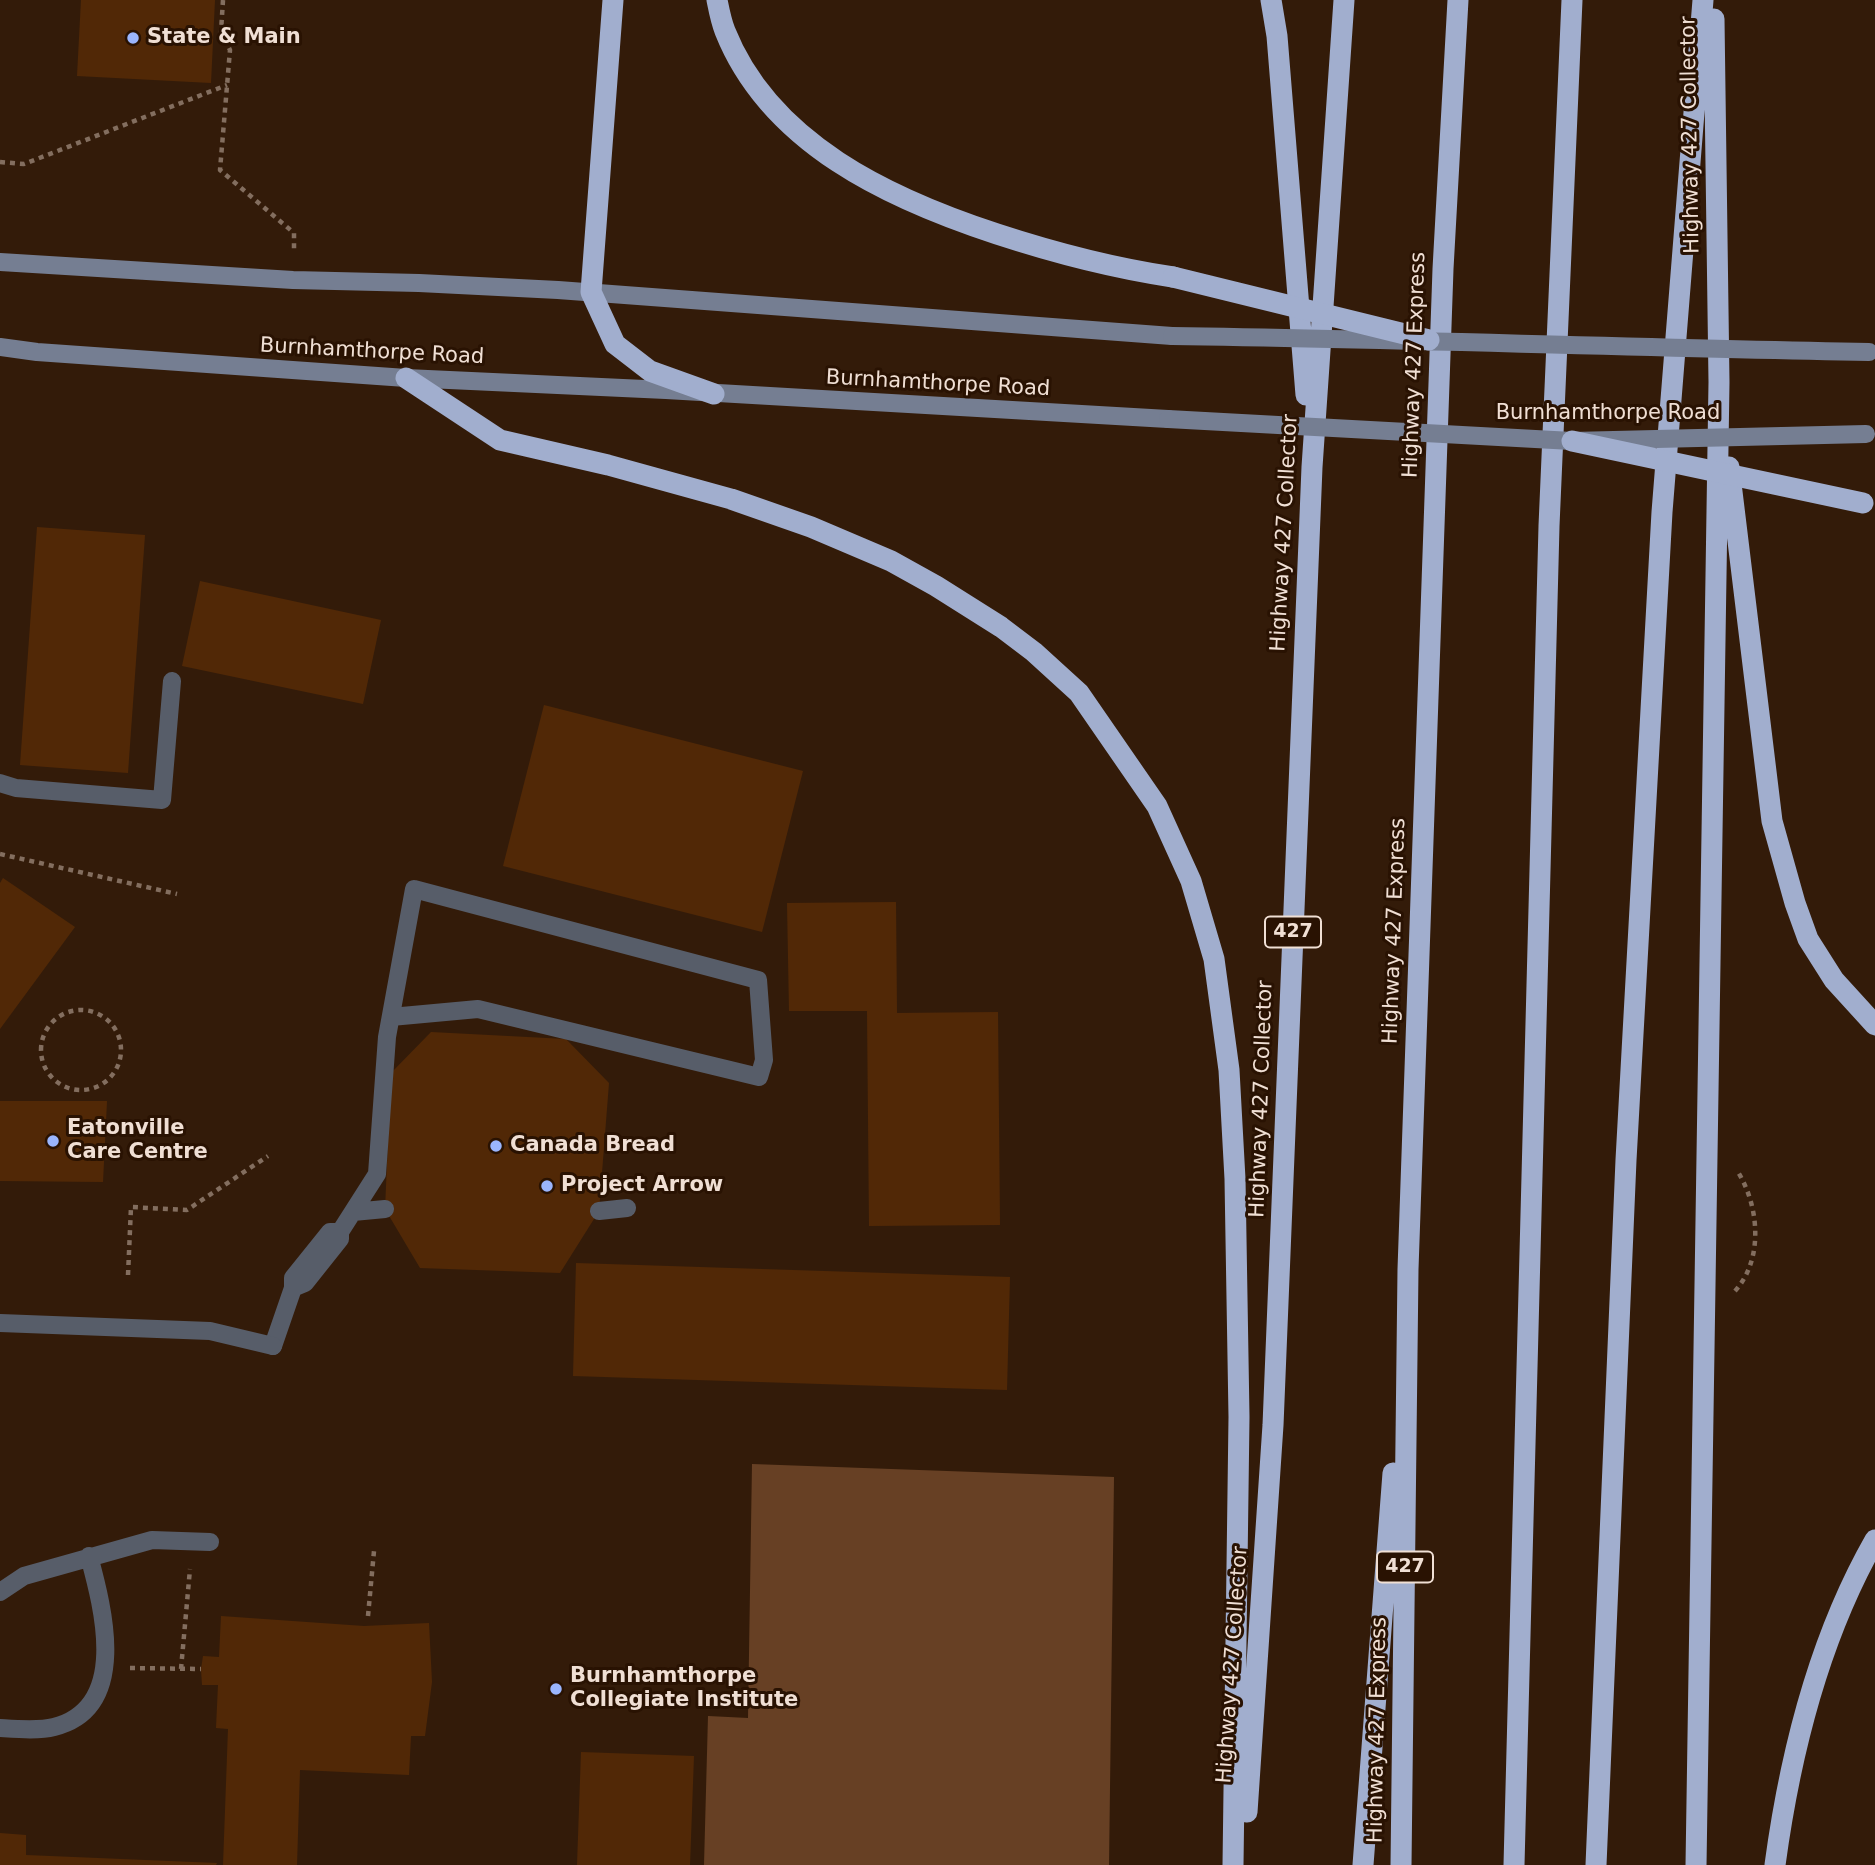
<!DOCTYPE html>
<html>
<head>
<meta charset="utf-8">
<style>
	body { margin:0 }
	canvas { display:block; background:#331b09 }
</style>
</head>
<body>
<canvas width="1875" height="1865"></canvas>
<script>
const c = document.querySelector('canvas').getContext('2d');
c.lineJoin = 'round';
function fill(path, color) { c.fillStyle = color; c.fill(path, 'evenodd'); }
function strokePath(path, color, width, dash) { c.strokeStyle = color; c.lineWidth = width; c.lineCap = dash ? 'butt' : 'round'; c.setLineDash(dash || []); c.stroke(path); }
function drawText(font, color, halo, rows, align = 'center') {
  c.font = font + ' "DejaVu Sans",sans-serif'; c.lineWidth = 6; c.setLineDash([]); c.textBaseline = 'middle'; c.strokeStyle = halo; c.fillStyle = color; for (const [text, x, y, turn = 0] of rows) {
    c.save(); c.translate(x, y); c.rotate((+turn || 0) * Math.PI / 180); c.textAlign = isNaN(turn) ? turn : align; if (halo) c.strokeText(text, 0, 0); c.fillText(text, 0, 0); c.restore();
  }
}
const green = new Path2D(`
	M 752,1464 L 1114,1477 L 1109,1865 L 704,1865 L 708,1716 L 748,1718 Z`);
const building = new Path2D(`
	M 81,0 L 215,0 L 211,83 L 77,76 Z
	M 37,527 L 145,535 L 128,773 L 20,765 Z
	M 200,581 L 381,620 L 363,704 L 182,666 Z
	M 544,705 L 803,771 L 762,932 L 503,866 Z
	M 3,878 L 75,927 L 0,1029 L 0,883 Z
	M 896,902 L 897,1013 L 998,1012 L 1000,1225 L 869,1226 L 867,1011 L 789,1011 L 787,903 Z
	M 431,1032 L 566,1039 L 609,1083 L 599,1211 L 560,1273 L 420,1268 L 385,1209 L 391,1073 Z
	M 0,1101 L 107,1101 L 103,1182 L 0,1181 Z
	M 576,1263 L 1010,1277 L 1007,1390 L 573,1376 Z
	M 221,1616 L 364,1626 L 429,1623 L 432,1682 L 425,1736 L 411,1736 L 409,1775 L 300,1770 L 297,1865 L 223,1865 L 228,1729 L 216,1728 L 218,1685 L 202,1685 L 201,1669 L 203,1656 L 219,1657 Z
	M 581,1752 L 694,1756 L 690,1865 L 577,1865 Z
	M 0,1833 L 26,1835 L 26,1855 L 217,1863 L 216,1865 L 0,1865 Z`);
const path = new Path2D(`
	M 223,0 L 221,32 L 230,50 L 220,170 L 294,233 L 294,253
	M 0,162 L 24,164 L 227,85
	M 0,854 L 177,894
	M41 1050a40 40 0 1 1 80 0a40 40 0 1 1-80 0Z
	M 128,1275 L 131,1207 L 187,1210 L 268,1156
	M 1735,1291 C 1764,1259 1759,1206 1738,1172
	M 368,1616 L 374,1551
	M 130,1668 L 201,1669
	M 181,1669 L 190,1569`);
const lane = new Path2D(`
	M 0,783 L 16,788 L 162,800 L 172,681
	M 599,1211 L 627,1208
	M 353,1212 L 385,1209
	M 293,1288 L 305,1283 L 340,1239 L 340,1232 L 377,1174 L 387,1037 L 414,889 L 758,980 L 764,1060 L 759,1077 L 478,1009 L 391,1017
	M 273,1346 L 293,1288 L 293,1278 L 330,1232 L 340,1232
	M 0,1592 L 24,1576 L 152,1540 L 210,1542
	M 0,1728 C 16,1729 39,1731 54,1727 C 130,1708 103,1608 89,1556`);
const street = new Path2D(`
	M 0,1323 L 210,1331 L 273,1346`);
const secondary = new Path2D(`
	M 0,262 L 293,280 L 419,283 L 558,290 L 1172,336
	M 0,347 L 37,352 L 406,378 L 666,390 L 1168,419`);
const highway = new Path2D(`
	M 613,0 L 591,292 L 615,344 L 650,371 L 714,394
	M 717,0 C 719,10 721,21 725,31 C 770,144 890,199 997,234 C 1055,253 1113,268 1173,277
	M 1271,0 L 1277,36 L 1306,395
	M 406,378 L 500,440 L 608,465 L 731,499 L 811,527 L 891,561 L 936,586 L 1001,627 L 1034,652 L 1079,693 L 1157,806 L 1191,881 L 1214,959 L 1229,1070 L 1235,1179 L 1239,1417 L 1233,1865
	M 1729,467 L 1772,821 L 1795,903 L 1808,939 L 1834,980 L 1875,1025
	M 1247,1812 L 1273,1425 L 1312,467 L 1344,0
	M 1363,1865 L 1393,1473
	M 1401,1865 L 1408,1269 L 1443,269 L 1458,0
	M 1514,1865 L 1549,526 L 1572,0
	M 1596,1865 L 1626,1160 L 1662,512 L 1703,0
	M 1696,1865 L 1719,382 L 1714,19
	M 1775,1865 C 1790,1754 1819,1638 1875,1540`);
const secondaryBridge = new Path2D(`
	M 1172,336 C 1404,339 1637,348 1869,352
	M 1168,419 L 1572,441 L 1866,434`);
const highwayBridge = new Path2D(`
	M 1173,277 L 1429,340
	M 1572,441 L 1863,503`);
const markers = [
	[133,38,7,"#9ab5fd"],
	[53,1141,7,"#9ab5fd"],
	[496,1146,7,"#9ab5fd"],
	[547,1186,7,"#9ab5fd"],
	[556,1689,7,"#9ab5fd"]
];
const shields = [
	[1293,932,56],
	[1405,1567,56]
];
const shieldNames = [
	["427",1293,932],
	["427",1405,1567]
];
const poiNames = [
	["State & Main",147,38],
	["Eatonville",67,1129],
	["Care Centre",67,1153],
	["Canada Bread",510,1146],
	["Project Arrow",561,1186],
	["Burnhamthorpe",570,1677],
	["Collegiate Institute",570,1701]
];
const streetNames = [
	["Highway 427 Collector",1691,135,-91],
	["Burnhamthorpe Road",372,352,3],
	["Highway 427 Express",1415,365,-88],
	["Burnhamthorpe Road",938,384,3],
	["Burnhamthorpe Road",1608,414],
	["Highway 427 Collector",1285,533,-87],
	["Highway 427 Express",1395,931,-88],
	["Highway 427 Collector",1262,1099,-88],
	["Highway 427 Collector",1233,1665,-86],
	["Highway 427 Express",1378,1730,-89]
];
fill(green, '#674024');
fill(building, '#512806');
strokePath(path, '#836e5f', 4.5, [5, 5]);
strokePath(lane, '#575d69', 18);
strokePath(street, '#575d69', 18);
strokePath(secondary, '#757e92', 18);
strokePath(highway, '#a1aece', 21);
strokePath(secondaryBridge, '#757e92', 18);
strokePath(highwayBridge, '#a1aece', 21);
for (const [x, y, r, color] of markers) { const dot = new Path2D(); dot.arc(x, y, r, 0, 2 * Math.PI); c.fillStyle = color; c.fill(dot); strokePath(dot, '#291202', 2.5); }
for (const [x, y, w] of shields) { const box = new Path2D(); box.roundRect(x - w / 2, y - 15.5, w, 31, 5); c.fillStyle = '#291202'; c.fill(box); strokePath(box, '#f0dfd4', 2); }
drawText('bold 19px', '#f0dfd4', null, shieldNames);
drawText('bold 21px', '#f0dfd4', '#291202', poiNames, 'left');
drawText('21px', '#f0dfd4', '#291202', streetNames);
</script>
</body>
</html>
